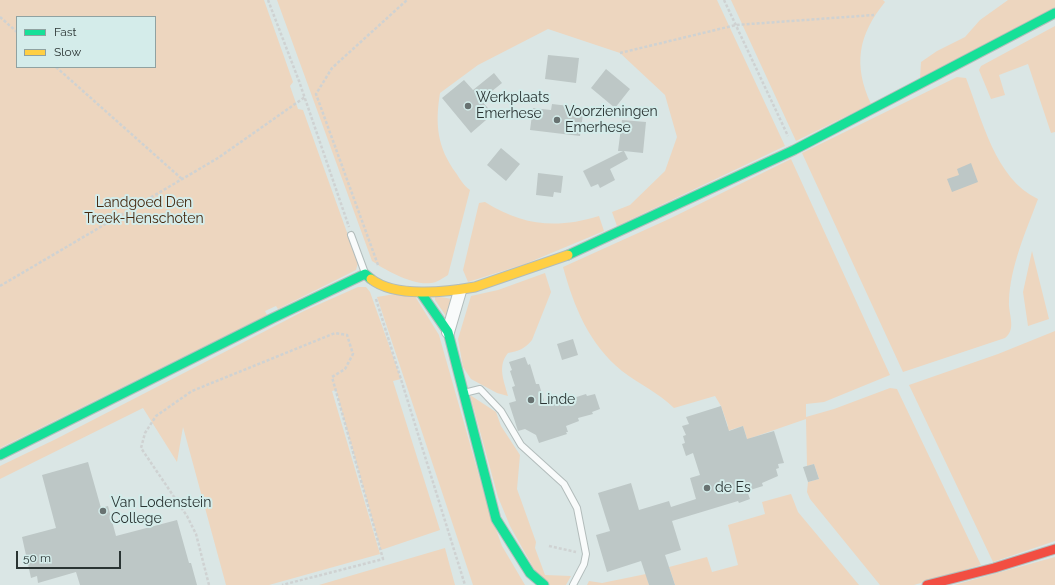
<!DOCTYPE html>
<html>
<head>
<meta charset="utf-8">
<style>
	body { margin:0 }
	#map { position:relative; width:1055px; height:585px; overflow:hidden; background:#dae6e5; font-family:Raleway,sans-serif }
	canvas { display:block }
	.legend { position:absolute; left:16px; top:16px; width:140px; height:52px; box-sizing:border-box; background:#d4ecea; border:1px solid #90a2a1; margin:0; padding:5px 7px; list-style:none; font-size:12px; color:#2a3433 }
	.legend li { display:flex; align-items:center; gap:8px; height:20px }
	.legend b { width:20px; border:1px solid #90a2a1 }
	.scale { position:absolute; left:16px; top:551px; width:105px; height:18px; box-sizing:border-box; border:2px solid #2a3433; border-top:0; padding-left:5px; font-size:12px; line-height:14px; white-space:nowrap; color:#2a3433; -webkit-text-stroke:3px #d4ecea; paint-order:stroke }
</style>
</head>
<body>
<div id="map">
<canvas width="1055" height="585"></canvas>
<ul class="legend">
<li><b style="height:5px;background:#16e098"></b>Fast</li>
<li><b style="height:5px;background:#ffcf43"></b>Slow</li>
</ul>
<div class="scale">50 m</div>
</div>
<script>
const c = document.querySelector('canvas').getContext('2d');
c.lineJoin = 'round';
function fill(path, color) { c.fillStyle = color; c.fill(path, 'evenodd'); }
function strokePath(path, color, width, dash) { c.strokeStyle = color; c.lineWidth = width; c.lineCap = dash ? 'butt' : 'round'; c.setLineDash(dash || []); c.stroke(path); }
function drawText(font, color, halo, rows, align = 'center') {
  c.font = font + ' Raleway,sans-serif'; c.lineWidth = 4; c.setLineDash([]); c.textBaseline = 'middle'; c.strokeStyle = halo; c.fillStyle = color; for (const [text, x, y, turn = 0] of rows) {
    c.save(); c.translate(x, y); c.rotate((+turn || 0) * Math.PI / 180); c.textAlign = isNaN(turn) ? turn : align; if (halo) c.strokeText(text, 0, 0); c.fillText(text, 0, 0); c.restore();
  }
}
const green = new Path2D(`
	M 0,0 L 264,0 L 293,82 L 290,86 L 298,109 L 303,110 L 358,263 L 356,270 L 278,309 L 276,306 L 265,311 L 267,315 L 0,448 ZM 17,17 L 155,17 L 155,67 L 17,67 Z
	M 277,0 L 717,0 L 785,146 L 617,226 L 612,212 L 630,205 L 665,171 L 677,137 L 665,95 L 620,53 L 548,29 L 478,65 L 440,93 C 435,124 437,147 456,173 C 460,179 464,186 470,190 L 448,275 C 443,278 436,283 431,283 C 414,286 385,270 372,261 Z
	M 731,0 L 883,0 L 885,2 C 858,35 853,65 871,104 L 796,141 Z
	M 1008,0 L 1055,0 L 1055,9 L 920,79 L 921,62 L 937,51 L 965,37 L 980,20 Z
	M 1055,26 L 1055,132 L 1051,133 L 1028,64 L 999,75 L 1005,95 L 991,99 L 979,70 L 981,66 Z
	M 957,77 L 966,78 C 982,119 995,179 1038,199 C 1026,231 1010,267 1009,301 C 1008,314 1017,329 1005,338 L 903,372 L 802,153 Z
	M 791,159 L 890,375 L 824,402 L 806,404 L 806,417 L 834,409 L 890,388 L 897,389 L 981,565 L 914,585 L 880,585 L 810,499 L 807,492 L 808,482 L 819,479 L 814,464 L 807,466 L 806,419 L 751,438 L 750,448 L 743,426 L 721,433 L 728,426 L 721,406 L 715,396 L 674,408 C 659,393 639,384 622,371 C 589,344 574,307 563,267 L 669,219 Z
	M 485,202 C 523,226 557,229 599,216 L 604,231 L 525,264 L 468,282 L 463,270 L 479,203 Z
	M 1032,251 L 1049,319 L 1028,326 L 1023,292 Z
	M 545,273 L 551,292 L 532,340 C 525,349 518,351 508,353 C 497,366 504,381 508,396 L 497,393 L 471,379 L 463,367 L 458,339 L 471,296 L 498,290 Z
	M 358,287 L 366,287 L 370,292 L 401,379 L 393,381 L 440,530 L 381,550 L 336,390 L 332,391 L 380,554 L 269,585 L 226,585 L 183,427 L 177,462 L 143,408 L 0,479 L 0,466 L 56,439 L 304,311 Z
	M 407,292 L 413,293 L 439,335 L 487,504 L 502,546 L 525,585 L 473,585 L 377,297 Z
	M 435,296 L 452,299 L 448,319 L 435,300 Z
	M 1055,331 L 1055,541 L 993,562 L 909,385 L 998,354 Z
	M 470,395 L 496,412 L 501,426 L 520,455 L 517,489 L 536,542 L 535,548 L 545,575 L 571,576 L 566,585 L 543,585 L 510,526 L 498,497 Z
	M 791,494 L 798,512 L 859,585 L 675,585 L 669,567 L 707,557 L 712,572 L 738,565 L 728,525 L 765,514 L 762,502 Z
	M 445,548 L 455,585 L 319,585 Z
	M 1055,557 L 1055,585 L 954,585 Z
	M 646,574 L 649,585 L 587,585 L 589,581 L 602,583 Z`);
const building = new Path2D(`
	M 548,55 L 579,58 L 576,83 L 545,79 Z
	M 606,69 L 630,89 L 615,108 L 591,88 Z
	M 494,73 L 502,83 L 481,100 L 493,114 L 471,133 L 442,98 L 464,80 L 473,90 Z
	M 552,104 L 569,106 L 569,113 L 583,114 L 580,136 L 530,130 L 533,108 L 551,110 Z
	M 622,120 L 646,122 L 643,153 L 624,151 L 628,159 L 610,169 L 615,180 L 600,188 L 598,184 L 591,187 L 583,171 L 623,151 L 618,151 Z
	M 501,148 L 520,164 L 506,181 L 487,165 Z
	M 971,163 L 978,182 L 952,192 L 947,179 L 959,175 L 957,169 Z
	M 538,173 L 563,176 L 561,193 L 554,192 L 553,197 L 536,195 Z
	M 573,339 L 578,355 L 562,360 L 557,344 Z
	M 525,357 L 528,365 L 530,364 L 536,384 L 539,384 L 545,404 L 566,398 L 567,400 L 586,394 L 587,396 L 595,394 L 600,409 L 592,412 L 593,414 L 578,418 L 579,421 L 566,426 L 568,432 L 566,432 L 567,434 L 539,443 L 536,435 L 525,429 L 518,431 L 509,403 L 516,401 L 512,387 L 515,386 L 510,371 L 512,370 L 509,362 Z
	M 721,406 L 729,431 L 743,426 L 747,439 L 774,431 L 784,463 L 778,464 L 779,468 L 776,469 L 778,476 L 762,483 L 763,486 L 747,491 L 750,499 L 739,503 L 738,501 L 672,521 L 681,550 L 665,555 L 675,585 L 649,585 L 641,561 L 607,572 L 596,535 L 610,531 L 598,493 L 631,483 L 639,510 L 669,501 L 671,507 L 696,499 L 690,478 L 700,475 L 693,453 L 686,456 L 682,444 L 685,443 L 683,436 L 686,435 L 682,426 L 689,424 L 686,417 Z
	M 88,462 L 101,508 L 108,506 L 116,536 L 177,520 L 189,563 L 191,563 L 197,585 L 80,585 L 76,572 L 38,583 L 37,576 L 31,578 L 22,537 L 56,528 L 42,475 Z
	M 814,464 L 819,479 L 808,482 L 803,467 Z`);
const path = new Path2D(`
	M 268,0 L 299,81 L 349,227
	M 724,0 L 788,136
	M 0,17 L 17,32
	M 620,53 L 736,25 L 874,15
	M 56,67 L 182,179
	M 378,265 L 316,94 L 332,68 L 407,0
	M 0,286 L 218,158 L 305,97
	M 376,299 L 465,585
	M 549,546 L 576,552
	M 209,585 L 196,534 L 187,516 L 141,448 L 145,433 L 156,416 L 192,391 L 335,333 L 347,335 L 353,354 L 345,369 L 332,377 L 383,559 L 282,585`);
const lane = new Path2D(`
	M 351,235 L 365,273
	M 464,393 L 480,389 L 501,411 L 521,445 L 564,484 L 577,508 L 586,554 L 584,564 L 573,585`);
const street = new Path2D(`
	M 448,332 L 460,291`);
const fast = new Path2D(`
	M 568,255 L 794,150 L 1055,13
	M 421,293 L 448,332 L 496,519 L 530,573 L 544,585
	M 0,455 L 273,318 L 365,274 L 371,279`);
const slow = new Path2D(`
	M 371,279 C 395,298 447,292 475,287 L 568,255`);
const jam = new Path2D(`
	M 927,585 L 994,568 L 1055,549`);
const markers = [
	[468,106,4,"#687271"],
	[557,120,4,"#687271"],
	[531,400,4,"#687271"],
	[707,488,4,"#687271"],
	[103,511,4,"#687271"]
];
const poiNames = [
	["Werkplaats",476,98],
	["Emerhese",476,114],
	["Voorzieningen",565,112],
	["Emerhese",565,128],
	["Linde",539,400],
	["de Es",715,488],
	["Van Lodenstein",111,503],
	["College",111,519]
];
const parkNames = [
	["Landgoed Den",144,203],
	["Treek-Henschoten",144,219]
];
fill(green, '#edd6bf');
fill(building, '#bdc7c6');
strokePath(lane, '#b2bcbb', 8);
strokePath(street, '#b2bcbb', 14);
strokePath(fast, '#b2bcbb', 11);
strokePath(slow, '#b2bcbb', 11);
strokePath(jam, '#b2bcbb', 11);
strokePath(path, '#cfd2d2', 2.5, [3, 2]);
strokePath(lane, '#f9fbfb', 6);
strokePath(street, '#f9fbfb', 12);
strokePath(fast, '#16e098', 9);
strokePath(slow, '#ffcf43', 9);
strokePath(jam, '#f24e42', 9);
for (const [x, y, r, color] of markers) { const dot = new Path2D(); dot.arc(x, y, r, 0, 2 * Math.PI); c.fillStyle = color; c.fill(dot); strokePath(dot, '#d4ecea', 1.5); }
drawText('14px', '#2a3433', '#d4ecea', poiNames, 'left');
drawText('14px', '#452910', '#d4ecea', parkNames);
</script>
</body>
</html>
